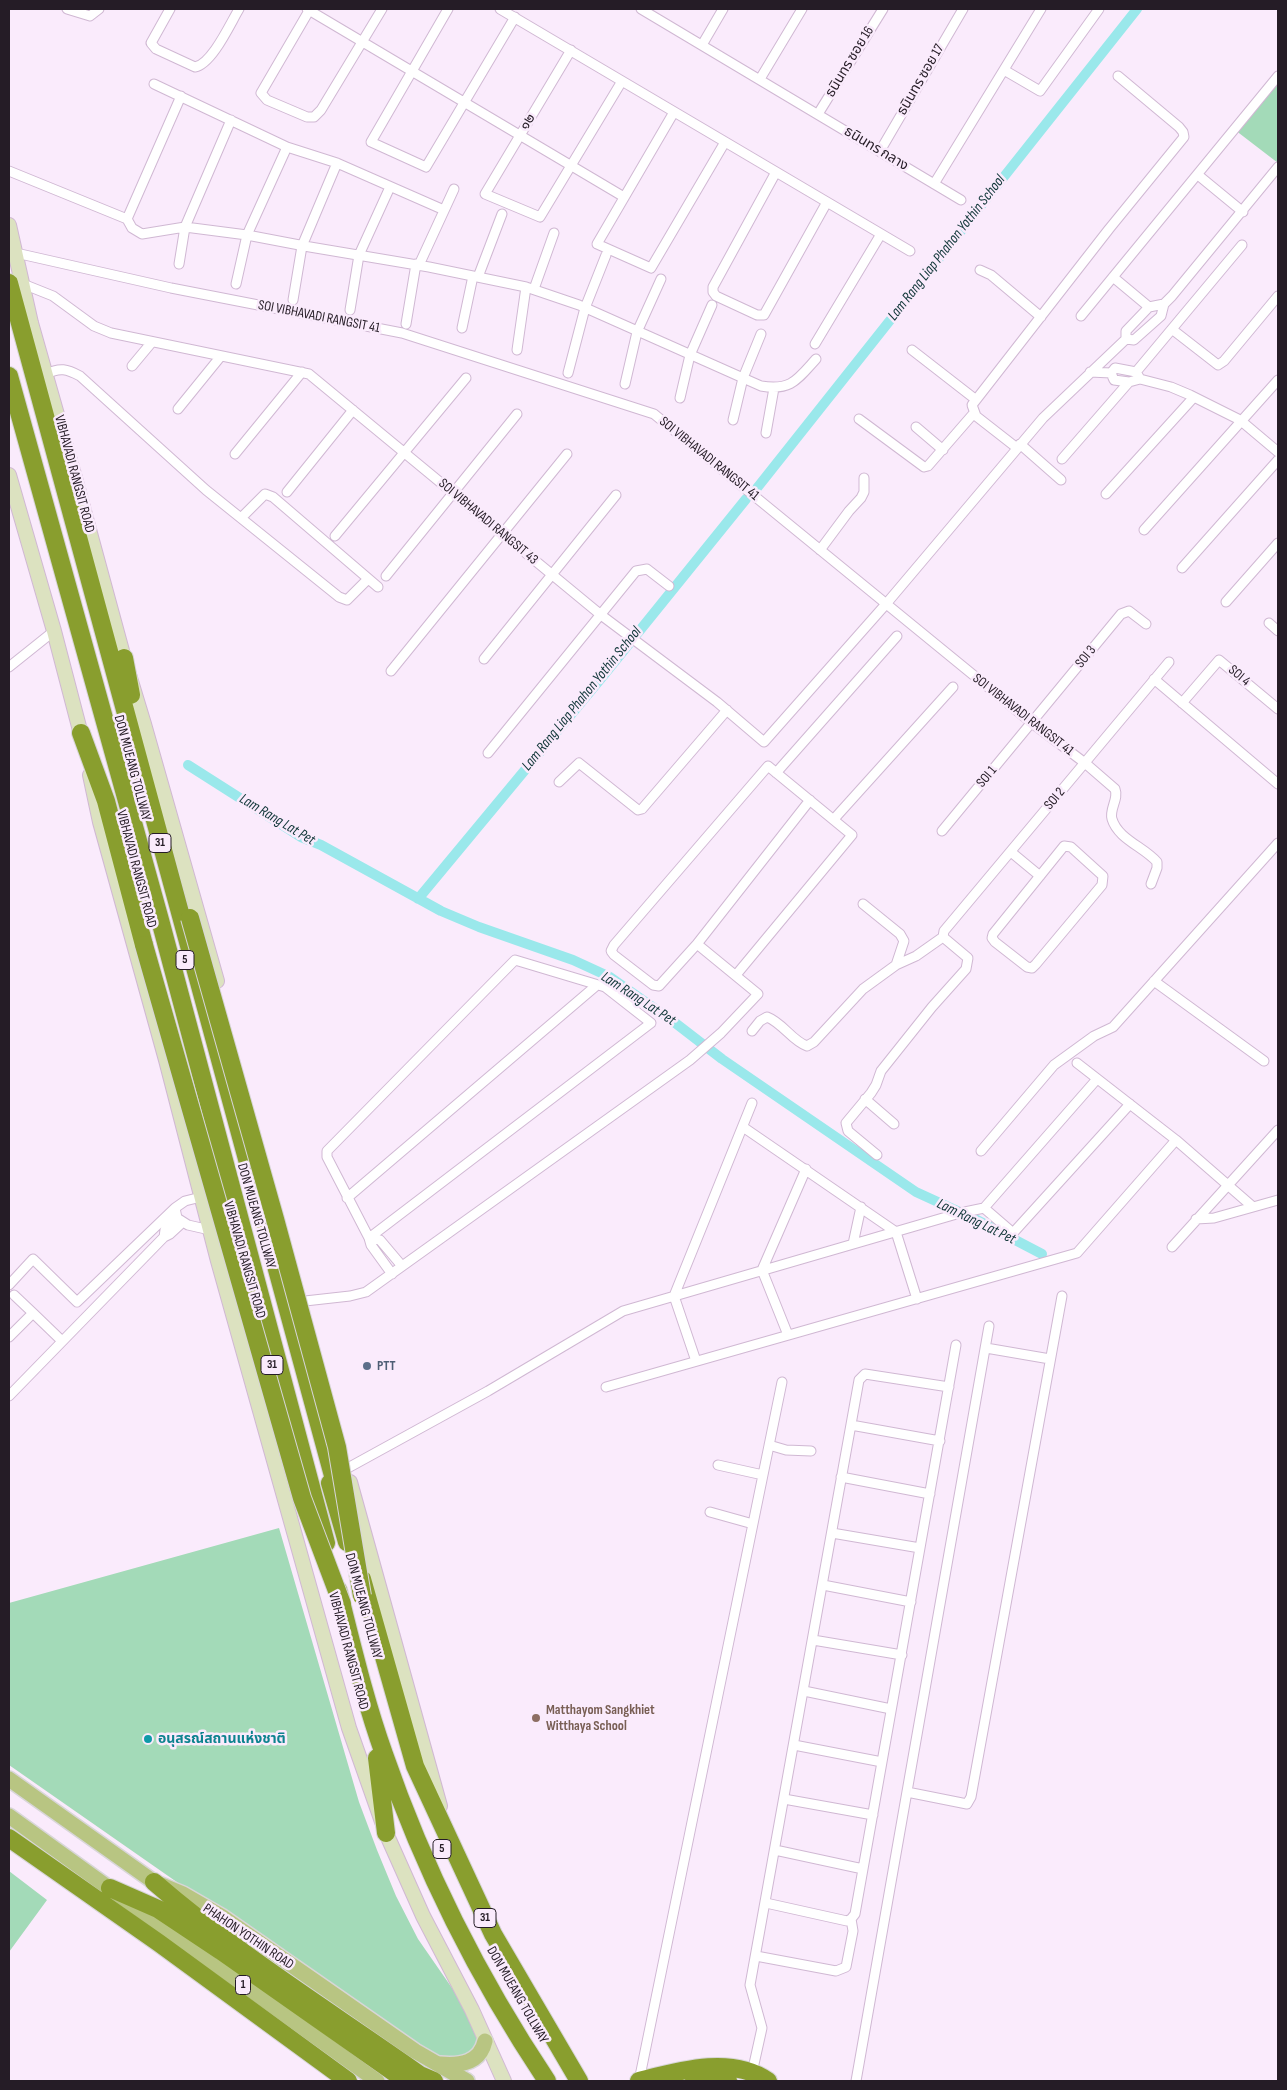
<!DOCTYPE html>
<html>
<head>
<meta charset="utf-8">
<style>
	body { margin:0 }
	#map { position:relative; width:1287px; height:2090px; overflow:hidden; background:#faebfc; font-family:"Sofia Sans Condensed",sans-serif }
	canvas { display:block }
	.frame { position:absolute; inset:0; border:10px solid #251c26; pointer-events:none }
</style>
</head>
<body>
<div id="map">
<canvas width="1287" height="2090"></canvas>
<div class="frame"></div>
</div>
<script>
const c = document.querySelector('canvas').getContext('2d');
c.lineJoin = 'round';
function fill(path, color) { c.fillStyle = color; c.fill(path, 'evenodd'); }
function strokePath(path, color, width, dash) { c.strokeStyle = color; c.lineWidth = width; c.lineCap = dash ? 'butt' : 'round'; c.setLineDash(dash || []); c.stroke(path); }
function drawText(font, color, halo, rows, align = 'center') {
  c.font = font + ' "Sofia Sans Condensed","Noto Sans Thai",sans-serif'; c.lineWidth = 5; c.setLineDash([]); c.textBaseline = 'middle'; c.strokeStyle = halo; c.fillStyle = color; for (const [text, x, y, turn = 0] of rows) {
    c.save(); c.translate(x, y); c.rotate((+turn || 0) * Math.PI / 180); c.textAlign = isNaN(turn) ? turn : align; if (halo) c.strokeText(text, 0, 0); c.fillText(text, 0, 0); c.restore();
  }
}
const green = new Path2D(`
	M 1278,76 L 1278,163 L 1235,130 Z
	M 279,1528 L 359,1802 L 377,1850 L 396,1896 L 418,1939 L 452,1988 L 472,2010 L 480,2050 L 459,2065 L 432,2060 L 9,1765 L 9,1603 Z
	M 9,1871 L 47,1900 L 9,1952 Z`);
const canal = new Path2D(`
	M 757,488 L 1137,9
	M 188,765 L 301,837 L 321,845 L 441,911 L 479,927 L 573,960 L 610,977 L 674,1022 L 722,1059 L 916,1192 L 975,1219 L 1042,1254
	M 418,899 L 603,676 L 746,499`);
const street = new Path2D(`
	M 67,9 L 90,16 L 99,9
	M 170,9 L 151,43 L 156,49 L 195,67 C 212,64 230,24 239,9
	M 307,9 L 624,197
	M 310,9 L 261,93 L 267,100 L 307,117 L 314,117 L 321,110 L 382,9
	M 448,9 L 371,142 L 426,167 L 515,17
	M 500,9 L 910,251
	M 641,9 L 961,200
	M 702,45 L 723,9
	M 571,50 L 485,194 L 540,217 L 622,81
	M 1004,70 L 1040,91 L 1099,9
	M 760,79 L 802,9
	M 154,84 L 287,147 L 337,163 L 444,210
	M 674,112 L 597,244 L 651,268 L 725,142
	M 818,114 L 883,9
	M 880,151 L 963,9
	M 9,171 L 127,219 L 132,228 L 142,234 L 185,227 L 247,235 L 310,247 L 429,267 L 526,287 L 579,305 L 761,386 C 791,391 797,380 816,359
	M 776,172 L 713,287 L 713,292 L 716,296 L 757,315 L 764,315 L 827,202
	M 1198,175 L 1243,212
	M 934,184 L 1041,9
	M 127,219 L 181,96
	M 16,253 L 171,288 L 402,333 L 654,414 L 1032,723 L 1085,763 L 1115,789 C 1119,799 1109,809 1112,819 C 1118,839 1144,847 1157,862 L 1157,868 L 1151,884
	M 179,264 L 185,227 L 231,120
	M 419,265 L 454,189
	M 980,270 L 991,275 L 1041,317
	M 478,277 L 502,214
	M 1113,277 L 1149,307
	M 23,284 L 53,296 L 94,326 L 111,333 L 309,374 L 601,615 L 717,702 L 764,742 L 886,604 L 1043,418 L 1126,339 L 1134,340 L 1161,316 L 1164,304
	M 236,284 L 247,235 L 287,147
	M 534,289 L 554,233
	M 293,300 L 302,246 L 337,163
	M 350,310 L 359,255 L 390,187
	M 1081,316 L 1278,76
	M 406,324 L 416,264
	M 462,328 L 473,276
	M 1173,330 L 1218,365 L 1224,361 L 1278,296
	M 1126,339 L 1126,331 L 1149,307 L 1164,304 L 1172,296 L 1278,167
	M 815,344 L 881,234
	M 517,350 L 526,287
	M 912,350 L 975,399
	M 132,366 L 152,342
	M 1090,372 L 1111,373 L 1115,368 L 1136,372 L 1139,377
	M 1136,372 L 1242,245
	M 568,373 L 585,308 L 606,255
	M 1111,373 L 1114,380 L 1129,382 L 1140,379 L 1171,387 L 1190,395 L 1240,420 L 1278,452
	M 46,374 C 60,367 67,369 80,376 L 206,490 L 339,597 L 347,600 L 368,579
	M 625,384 L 637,332 L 661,279
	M 680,398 L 690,355 L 712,305
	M 178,409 L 221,356
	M 859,419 L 924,467 L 928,466 L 974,413
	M 733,420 L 743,378 L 761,334
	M 916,427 L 943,450
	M 766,433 L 774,388
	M 1020,444 L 1061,480
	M 1017,448 L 976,416 L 972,405 L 1109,229 L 1184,137 L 1183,132 L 1179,127 L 1118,76
	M 235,454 L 302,372
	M 1062,459 L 1129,382
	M 287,492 L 353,410
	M 1106,494 L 1194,397
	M 241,518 L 265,494 L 273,497 L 378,587
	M 1144,530 L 1278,380
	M 335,536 L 466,378
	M 820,550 L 849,511 L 861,498 L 864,492 L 864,478
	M 1182,568 L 1278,460
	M 386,576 L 517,414
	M 1226,602 L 1278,543
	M 1269,623 L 1278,631
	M 484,659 L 616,495
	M 9,667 L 54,631
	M 391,671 L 567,454
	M 1154,679 L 1278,784
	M 1182,703 L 1219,660 L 1278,709
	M 488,753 L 636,571 L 647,569 L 669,586
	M 776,773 L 897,636
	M 559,782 L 579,763 L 633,806 L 638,810 L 642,809 L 727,710
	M 834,819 L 953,687
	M 942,831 L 1121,614 L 1129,611 L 1146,624
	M 1064,846 L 1071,847 L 1103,876 L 1102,885 L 1036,964 L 1032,968 L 1027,967 L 995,942 L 992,938 L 993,934 Z
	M 1011,852 L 1040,876
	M 863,904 L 900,934 L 904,941 L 896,965
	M 943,937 L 944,931 L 1169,662
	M 515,960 L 605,987 L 651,1023 L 369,1238 L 327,1157 L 327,1151 Z
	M 736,975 L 852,835 L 768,766 L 614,945 L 611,951 L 614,955 L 653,985 L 659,986 L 697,944 L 810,800
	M 1154,981 L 1264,1061
	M 752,1031 L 760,1021 L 767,1017 C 783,1023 792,1041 807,1046 L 814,1042 L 863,989 L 896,965 L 916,956 L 943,937
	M 1077,1063 L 1176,1140 L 1253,1207
	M 865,1099 L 894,1124
	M 743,1127 L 896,1232 L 917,1299
	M 981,1151 L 1054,1065 L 1094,1036 L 1113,1027 L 1278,843
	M 877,1155 L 848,1131 L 846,1123 L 871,1093 L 876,1085 L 881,1071 L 932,1007 L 966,969 L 968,958 L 943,937
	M 201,1197 L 185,1201 L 175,1208 L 177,1218 L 188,1225 L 210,1230
	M 347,1198 L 597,985
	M 984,1208 L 1013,1233 L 1130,1104
	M 177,1218 L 165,1230 L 164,1237 L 170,1234 L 183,1222
	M 1196,1219 L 1214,1218 L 1278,1200
	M 853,1244 L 861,1207
	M 1172,1247 L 1278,1130
	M 392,1274 L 371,1245 L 369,1238 L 380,1240 L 402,1266
	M 9,1285 L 33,1259 L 77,1302 L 175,1208
	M 14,1295 L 33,1313
	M 305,1301 L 350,1296 L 366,1292 L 690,1060 L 721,1033 L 758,994 L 697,944
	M 788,1335 L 762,1270 L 806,1169
	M 9,1337 L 33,1313 L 62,1341
	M 986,1348 L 1050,1359
	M 696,1361 L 674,1296 L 752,1103
	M 606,1387 L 1077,1253 L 1176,1140
	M 9,1396 L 164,1237
	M 851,1425 L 940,1441
	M 769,1445 L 786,1450 L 811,1451
	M 718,1465 L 763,1475
	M 346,1469 L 488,1391 L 623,1311 L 960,1213 L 984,1208 L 1097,1079
	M 841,1477 L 930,1494
	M 710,1512 L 753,1524
	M 832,1533 L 920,1548
	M 823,1585 L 911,1602
	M 813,1640 L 902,1655
	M 804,1691 L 891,1709
	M 794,1745 L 882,1762
	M 907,1792 L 967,1804 L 971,1797 L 1062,1296
	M 784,1799 L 873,1815
	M 775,1850 L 863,1869
	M 766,1903 L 847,1921 L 851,1919
	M 756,1956 L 836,1971 L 846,1967 L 853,1931 L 851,1919 L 855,1914 L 863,1869 L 956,1345
	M 752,2073 L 762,2028 L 750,1985 L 859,1380 L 865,1374 L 949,1387
	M 639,2081 L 782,1382
	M 856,2081 L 989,1326`);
const secondary = new Path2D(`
	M 9,225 L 31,323 L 75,478 L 124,658 L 144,724 L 217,981
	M 9,475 L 54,631 L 83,742
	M 90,775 L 100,822 L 166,1060 L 218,1261 L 349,1728 L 386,1833 L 423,1916 L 472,2010 L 504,2081
	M 350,1482 L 440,1806`);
const primary = new Path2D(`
	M 9,1779 L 154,1882 L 183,1894 L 221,1916 L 415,2051 L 467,2081
	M 9,1816 L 377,2081
	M 440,2064 C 460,2066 480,2063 485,2041`);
const highway = new Path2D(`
	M 9,283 L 338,1494
	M 9,376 L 160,920 L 326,1543
	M 124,658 L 131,695
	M 81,733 L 106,801 L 144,945
	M 330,1483 L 347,1542
	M 362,1579 L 415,1766 L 493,1934 L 579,2081
	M 338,1590 C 352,1645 365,1701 384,1754 C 424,1870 479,1979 547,2081
	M 377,1758 L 386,1833
	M 9,1838 L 159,1943 L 348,2081
	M 154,1882 C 237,1954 331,2012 420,2075 L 434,2081
	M 110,1888 L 158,1909 L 221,1951 L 406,2081
	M 639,2081 C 678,2071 731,2055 768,2081
	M 694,2081 L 728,2080`);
const highwayBridge = new Path2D(`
	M 190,918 L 275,1219 L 337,1447 L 362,1596
	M 144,945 L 302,1498 L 342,1604`);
const markers = [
	[367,1366,5,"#5c6f8a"],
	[536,1718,5,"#8d6e63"],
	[148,1739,5,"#0f9aa8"]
];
const shields = [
	[160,843,22],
	[185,960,18],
	[272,1365,22],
	[442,1849,18],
	[485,1918,22],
	[243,1985,15]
];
const shieldNames = [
	["31",160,843],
	["5",185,960],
	["31",272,1365],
	["5",442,1849],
	["31",485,1918],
	["1",243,1985]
];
const streetNames = [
	["ธนินทร ซอย 16",850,62,-59],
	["ธนินทร ซอย 17",921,80,-60],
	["๑๒",528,122,-59],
	["ธนินทร กลาง",876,149,31],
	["SOI VIBHAVADI RANGSIT 41",319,317,11],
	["SOI VIBHAVADI RANGSIT 41",709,459,39],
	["VIBHAVADI RANGSIT ROAD",74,474,75],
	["SOI VIBHAVADI RANGSIT 43",488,522,40],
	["SOI 3",1086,657,-51],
	["SOI 4",1239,676,40],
	["SOI VIBHAVADI RANGSIT 41",1023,715,38],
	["DON MUEANG TOLLWAY",132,768,75],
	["SOI 1",987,777,-50],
	["SOI 2",1055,799,-50],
	["VIBHAVADI RANGSIT ROAD",136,869,75],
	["DON MUEANG TOLLWAY",256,1216,74],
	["VIBHAVADI RANGSIT ROAD",244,1260,74],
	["DON MUEANG TOLLWAY",363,1606,75],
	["VIBHAVADI RANGSIT ROAD",348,1651,75],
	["PHAHON YOTHIN ROAD",248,1937,34],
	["DON MUEANG TOLLWAY",517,1995,60]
];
const serviceNames = [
	["PTT",377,1366]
];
const educationNames = [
	["Matthayom Sangkhiet",546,1710],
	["Witthaya School",546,1726]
];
const cultureNames = [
	["อนุสรณ์สถานแห่งชาติ",158,1739]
];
const waterNames = [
	["Lam Rang Liap Phahon Yothin School",947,248,-52],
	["Lam Rang Liap Phahon Yothin School",582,699,-51],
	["Lam Rang Lat Pet",277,820,31],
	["Lam Rang Lat Pet",638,999,33],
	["Lam Rang Lat Pet",976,1222,26]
];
fill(green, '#a3dab8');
strokePath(canal, '#9ae8eb', 10);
strokePath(street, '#d0b8d3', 11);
strokePath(secondary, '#d0b8d3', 16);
strokePath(primary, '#d8d6d8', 18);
strokePath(highway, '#d8d6d8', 20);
strokePath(street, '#fff', 9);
strokePath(secondary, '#dce2c0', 14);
strokePath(primary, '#b8c582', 15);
strokePath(highway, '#899e2e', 18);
strokePath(highwayBridge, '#d8d6d8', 20, []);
strokePath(highwayBridge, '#899e2e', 18);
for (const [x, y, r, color] of markers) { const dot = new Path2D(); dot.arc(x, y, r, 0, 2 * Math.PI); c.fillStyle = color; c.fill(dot); strokePath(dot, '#faebfc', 2); }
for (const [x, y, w] of shields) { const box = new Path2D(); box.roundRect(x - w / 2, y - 9.5, w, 19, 4); c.fillStyle = '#faebfc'; c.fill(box); strokePath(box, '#251c26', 1); }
drawText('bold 12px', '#251c26', null, shieldNames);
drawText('14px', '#251c26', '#faebfc', streetNames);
drawText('bold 14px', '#4e5e75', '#faebfc', serviceNames, 'left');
drawText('bold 14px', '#785e54', '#faebfc', educationNames, 'left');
drawText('bold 14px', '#0d838f', '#faebfc', cultureNames, 'left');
drawText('italic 15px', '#103638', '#faebfc', waterNames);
</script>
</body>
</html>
